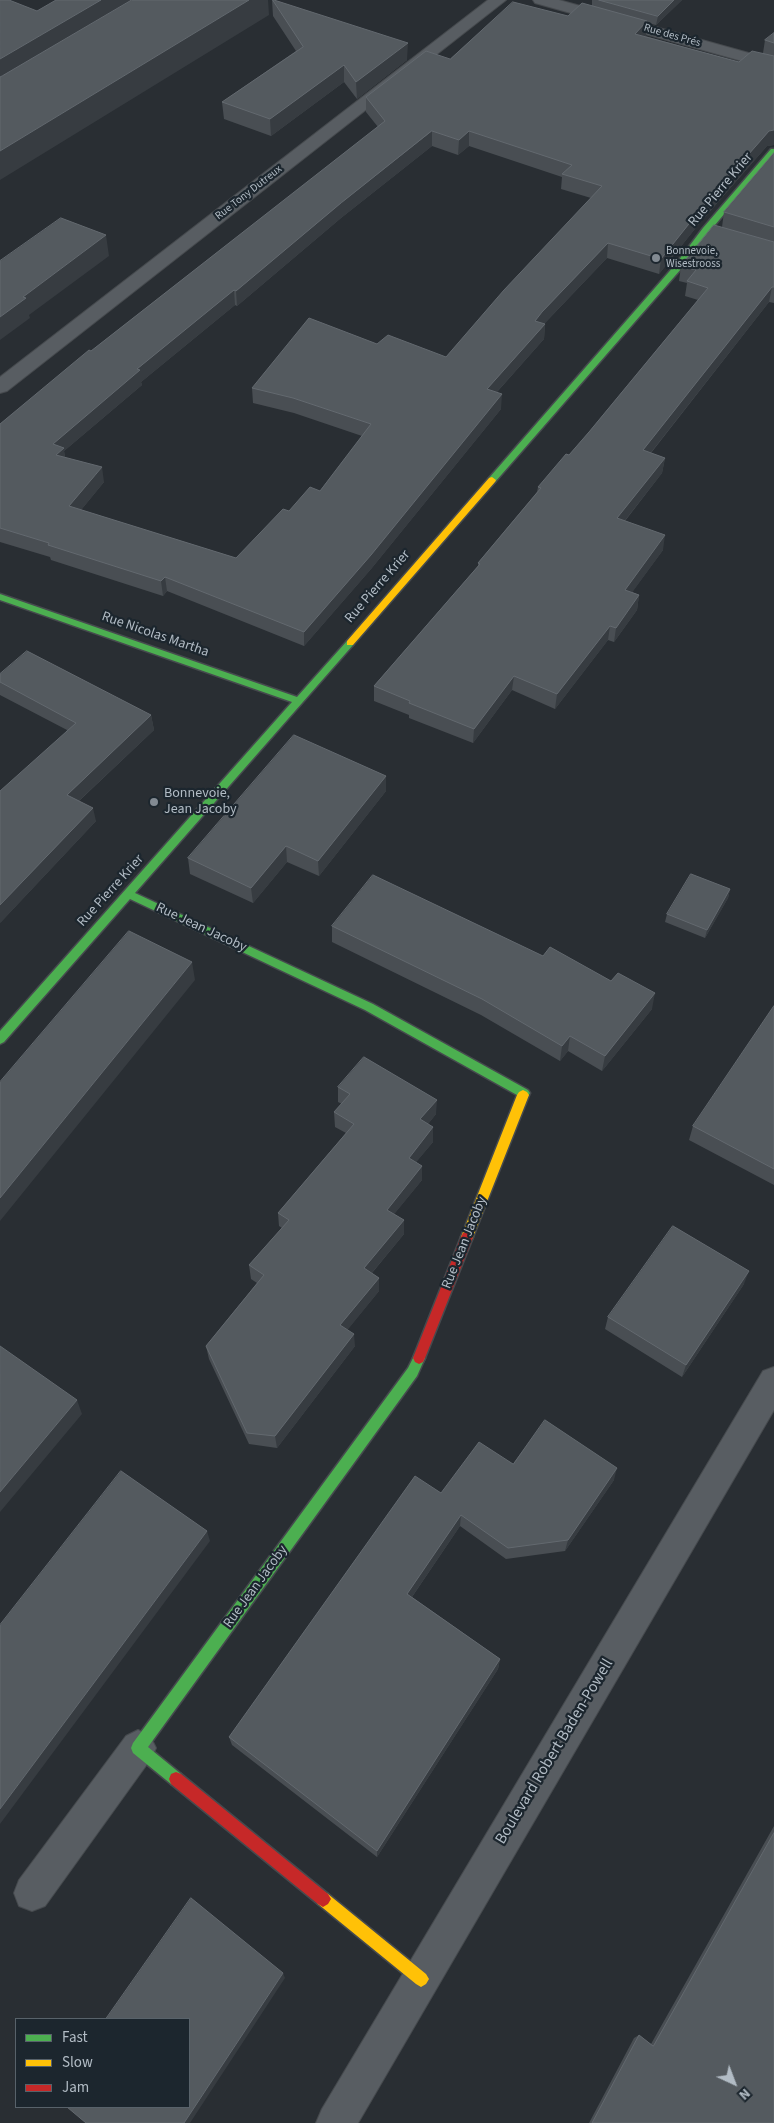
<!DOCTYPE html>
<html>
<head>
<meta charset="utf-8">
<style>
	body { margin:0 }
	#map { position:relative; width:774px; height:2123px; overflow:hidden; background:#292e33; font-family:"Source Sans 3",sans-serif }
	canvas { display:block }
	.legend { position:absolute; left:15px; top:2018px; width:175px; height:90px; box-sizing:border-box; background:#1c262e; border:1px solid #58626a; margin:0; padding:6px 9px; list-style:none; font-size:15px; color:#b2bcc5 }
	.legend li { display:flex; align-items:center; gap:10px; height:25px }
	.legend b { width:25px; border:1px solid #58626a }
	.north { position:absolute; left:709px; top:2058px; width:50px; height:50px; -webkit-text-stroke:4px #1c262e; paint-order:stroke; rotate:137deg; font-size:14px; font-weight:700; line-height:20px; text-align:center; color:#b2bcc5 }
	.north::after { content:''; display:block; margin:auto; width:18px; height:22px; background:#b2bcc5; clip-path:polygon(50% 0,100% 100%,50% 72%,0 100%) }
</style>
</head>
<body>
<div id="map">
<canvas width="774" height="2123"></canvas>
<ul class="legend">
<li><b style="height:6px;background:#4caf50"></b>Fast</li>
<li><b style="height:6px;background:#ffc107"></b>Slow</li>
<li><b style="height:6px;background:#c62828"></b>Jam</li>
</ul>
<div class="north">N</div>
</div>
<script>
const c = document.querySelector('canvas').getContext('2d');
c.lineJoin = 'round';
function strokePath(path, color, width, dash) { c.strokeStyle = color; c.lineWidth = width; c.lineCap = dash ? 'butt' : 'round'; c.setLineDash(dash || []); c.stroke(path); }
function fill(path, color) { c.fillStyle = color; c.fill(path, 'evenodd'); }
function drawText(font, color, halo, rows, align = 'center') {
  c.font = font + ' "Source Sans 3",sans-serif'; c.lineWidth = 4.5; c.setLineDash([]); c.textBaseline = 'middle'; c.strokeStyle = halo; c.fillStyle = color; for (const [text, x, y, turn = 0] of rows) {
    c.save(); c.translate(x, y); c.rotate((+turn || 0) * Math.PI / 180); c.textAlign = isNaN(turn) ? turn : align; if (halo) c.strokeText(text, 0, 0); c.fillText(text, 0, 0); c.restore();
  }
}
const street = new Path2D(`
	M 488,0 L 506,0 L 7,391 L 0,393 L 0,377 Z
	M 533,0 L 559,0 L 774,60 L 774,70 L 535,3 Z
	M 774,1367 L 774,1410 L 358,2123 L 316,2123 L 322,2109 L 763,1371 Z
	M 138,1730 L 150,1736 L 156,1748 L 150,1760 L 45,1906 L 32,1911 L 19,1906 L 14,1893 L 19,1880 L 126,1736 Z`);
const fast = new Path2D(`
	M 771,149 L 774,149 L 774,155 L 709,232 L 681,269 L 495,482 L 489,482 L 489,478 L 675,265 L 703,228 Z
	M 0,594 L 297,697 L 347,641 L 353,641 L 353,645 L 135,893 L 373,1004 L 528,1090 L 530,1093 L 527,1098 L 519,1098 L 517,1095 L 365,1010 L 130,899 L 4,1042 L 0,1044 L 0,1031 L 292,702 L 0,600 Z
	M 419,1352 L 423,1354 L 425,1358 L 417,1376 L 148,1747 L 181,1774 L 183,1779 L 181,1784 L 176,1786 L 171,1784 L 133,1753 L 131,1748 L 133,1743 L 408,1368 L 415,1354 Z`);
const slow = new Path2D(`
	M 492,477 L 496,480 L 495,482 L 353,645 L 347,645 L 347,641 L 489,478 Z
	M 523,1090 L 527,1092 L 529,1095 L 473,1237 L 471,1241 L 467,1242 L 463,1241 L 461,1237 L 517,1095 L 519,1092 Z
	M 323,1891 L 328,1894 L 426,1974 L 429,1979 L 426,1984 L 421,1987 L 416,1984 L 318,1904 L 315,1899 L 318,1894 Z`);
const jam = new Path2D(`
	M 467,1232 L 471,1233 L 473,1237 L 425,1358 L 423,1362 L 419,1364 L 415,1362 L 413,1358 L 461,1237 L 463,1233 Z
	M 176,1772 L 181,1774 L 328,1894 L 331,1899 L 328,1904 L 323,1907 L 318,1904 L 171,1784 L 169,1779 L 171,1774 Z`);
const wall = new Path2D(`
	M 272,0 L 407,60 L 357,99 L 344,82 L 271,136 L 224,119 L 222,102 L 296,51 L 273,16 Z
	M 592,0 L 682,0 L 656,25 L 647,23 L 645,36 L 739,62 L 763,53 L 765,40 L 774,33 L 774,145 L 767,146 L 698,225 L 659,274 L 607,258 L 544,324 L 545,324 L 544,339 L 497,392 L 501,409 L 371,569 L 304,646 L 167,591 L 163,596 L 51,560 L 50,557 L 0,542 L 0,424 L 91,351 L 378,127 L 366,112 L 366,97 L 450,59 L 568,16 L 592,6 ZM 432,146 L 458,155 L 469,146 L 562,177 L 561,189 L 591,198 L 446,357 L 377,344 L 252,388 L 253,403 L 294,413 L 362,436 L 320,491 L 289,511 L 236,558 L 81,510 L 104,482 L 65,457 L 64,451 L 142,385 L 141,382 L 235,305 L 237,306 L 341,218 Z
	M 774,153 L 774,303 L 769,302 L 651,453 L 665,458 L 662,473 L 625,521 L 663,550 L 632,592 L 639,595 L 637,610 L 614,642 L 608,640 L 555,709 L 512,690 L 473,743 L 409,718 L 409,715 L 374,701 L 374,686 L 478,566 L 478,563 L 537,492 L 538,487 L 569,455 L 589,432 L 698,300 L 685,296 L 687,283 L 679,281 L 681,266 L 722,227 L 724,212 Z
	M 0,674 L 151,715 L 154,730 L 79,801 L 96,821 L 0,923 L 67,730 L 0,695 Z
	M 386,776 L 386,791 L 319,876 L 287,862 L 253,903 L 190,874 L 188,858 Z
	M 730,889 L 728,898 L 705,938 L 665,922 L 667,914 Z
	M 332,926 L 543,956 L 611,981 L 652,1009 L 602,1071 L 568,1051 L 560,1061 L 481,1015 L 332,942 Z
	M 774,1006 L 774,1185 L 689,1140 L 693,1126 Z
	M 338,1087 L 436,1114 L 428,1124 L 433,1142 L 416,1162 L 422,1166 L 422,1180 L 394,1214 L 404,1220 L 404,1234 L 372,1273 L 379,1278 L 379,1291 L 347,1330 L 355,1346 L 277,1448 L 249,1444 L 209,1359 L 206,1346 L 257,1283 L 251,1279 L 249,1265 L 282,1228 L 279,1226 L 278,1213 L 346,1133 L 335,1127 L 334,1112 L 342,1104 L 338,1102 Z
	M 744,1284 L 682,1377 L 605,1329 L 608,1317 Z
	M 513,1464 L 614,1480 L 565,1551 L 506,1559 L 460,1526 L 412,1597 L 500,1659 L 498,1669 L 377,1857 L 232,1745 L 229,1737 L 441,1493 Z
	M 774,1826 L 774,2123 L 589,2123 L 634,2038 L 639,2035 L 651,2044 Z`);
const shadedWall = new Path2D(`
	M 101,0 L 148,0 L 0,88 L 0,59 Z
	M 249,0 L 268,0 L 269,15 L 0,180 L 0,151 Z
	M 674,0 L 682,0 L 656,25 L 658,16 Z
	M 647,21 L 646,36 L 633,48 L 635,34 Z
	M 408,43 L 407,60 L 357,99 L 356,82 Z
	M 344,65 L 344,82 L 271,136 L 270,119 Z
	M 774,130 L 774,145 L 767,146 L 698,225 L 659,274 L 661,259 L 700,210 L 769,131 Z
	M 432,131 L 432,146 L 341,218 L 237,306 L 236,291 L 341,203 Z
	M 469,131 L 469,146 L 458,155 L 459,140 Z
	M 106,235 L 109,256 L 29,315 L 30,318 L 0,340 L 0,317 L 23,297 Z
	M 608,243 L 607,258 L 541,327 L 535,321 L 542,312 Z
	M 772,287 L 769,302 L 641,465 L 643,450 Z
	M 234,290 L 235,305 L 141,382 L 142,385 L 64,451 L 66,463 L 59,470 L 53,444 L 137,369 Z
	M 545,324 L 544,339 L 486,404 L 487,389 Z
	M 502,394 L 501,409 L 371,569 L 304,646 L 304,632 Z
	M 665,458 L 662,473 L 615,533 L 617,518 Z
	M 102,467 L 104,482 L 72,521 L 69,506 Z
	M 665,535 L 663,550 L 623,605 L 625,590 Z
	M 165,577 L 167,591 L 163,596 L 161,581 Z
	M 639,595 L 637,610 L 614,642 L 616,628 Z
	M 610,626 L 608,640 L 555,709 L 557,694 Z
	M 514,676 L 512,690 L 473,743 L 474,729 Z
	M 151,715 L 154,730 L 70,809 L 67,795 Z
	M 386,776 L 386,791 L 319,876 L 318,861 Z
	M 93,808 L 96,821 L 0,923 L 0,905 Z
	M 286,846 L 287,862 L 253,903 L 251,888 Z
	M 730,889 L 728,898 L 705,938 L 707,930 Z
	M 192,962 L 195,980 L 0,1221 L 0,1198 Z
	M 655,993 L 652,1009 L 602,1071 L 605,1056 Z
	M 570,1036 L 568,1051 L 560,1061 L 562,1046 Z
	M 437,1100 L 436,1114 L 420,1134 L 420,1119 Z
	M 433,1127 L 433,1142 L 408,1172 L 409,1158 Z
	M 422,1166 L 422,1180 L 387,1223 L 387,1210 Z
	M 404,1220 L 404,1234 L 365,1281 L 364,1268 Z
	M 749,1271 L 744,1284 L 682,1377 L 686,1365 Z
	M 379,1278 L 379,1291 L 341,1338 L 340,1325 Z
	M 354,1334 L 355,1346 L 277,1448 L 275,1436 Z
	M 77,1400 L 82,1414 L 0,1512 L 0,1492 Z
	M 617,1468 L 614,1480 L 565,1551 L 568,1540 Z
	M 461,1515 L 460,1526 L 407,1604 L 407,1594 Z
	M 207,1531 L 210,1541 L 0,1824 L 0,1809 Z
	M 500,1659 L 498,1669 L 377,1857 L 377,1851 Z
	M 283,1973 L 285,1978 L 190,2123 L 184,2123 Z`);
const building = new Path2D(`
	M 0,0 L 9,0 L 37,11 L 56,0 L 101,0 L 0,59 Z
	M 132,0 L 249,0 L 0,151 L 0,77 L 2,76 Z
	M 273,0 L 274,0 L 408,43 L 356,82 L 344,65 L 270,119 L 222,102 L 303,47 Z
	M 599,0 L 674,0 L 658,16 Z
	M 513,2 L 568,16 L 582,3 L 647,21 L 635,34 L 739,62 L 752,51 L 774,56 L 774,130 L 769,131 L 700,210 L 661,259 L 608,243 L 542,312 L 535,321 L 545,324 L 487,389 L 502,394 L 371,555 L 304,632 L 165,577 L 161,581 L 48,545 L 49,543 L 0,528 L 0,424 L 89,350 L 91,351 L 385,121 L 366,97 L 426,51 L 450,59 ZM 432,131 L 459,140 L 469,131 L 572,165 L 562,174 L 602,186 L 504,290 L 446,357 L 388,335 L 377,344 L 309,318 L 252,388 L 293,398 L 371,424 L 320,491 L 310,487 L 289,511 L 283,509 L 236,558 L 69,506 L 102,467 L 56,455 L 64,448 L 53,444 L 140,370 L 137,369 L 234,290 L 236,291 L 341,203 Z
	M 774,33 L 774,43 L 765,40 Z
	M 774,153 L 774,227 L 724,212 Z
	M 61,218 L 106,235 L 23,297 L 26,298 L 0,317 L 0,261 Z
	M 714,225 L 774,242 L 774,287 L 772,287 L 643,450 L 665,458 L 617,518 L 665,535 L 625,590 L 639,595 L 616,628 L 610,626 L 557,694 L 514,676 L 474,729 L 409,703 L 410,701 L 374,686 L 480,564 L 478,563 L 541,488 L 538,487 L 566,454 L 569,455 L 589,432 L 708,288 L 687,281 L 696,270 L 681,266 Z
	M 27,651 L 151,715 L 67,795 L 93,808 L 0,905 L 0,791 L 76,723 L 0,682 L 0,674 Z
	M 294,735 L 386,776 L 318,861 L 286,846 L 251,888 L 188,858 Z
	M 691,874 L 730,889 L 707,930 L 667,914 Z
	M 373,875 L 543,956 L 550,947 L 611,981 L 618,973 L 655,993 L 605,1056 L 570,1036 L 562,1046 L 482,999 L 332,926 Z
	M 129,931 L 192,962 L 0,1198 L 0,1082 Z
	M 774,1006 L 774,1169 L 693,1126 Z
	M 364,1057 L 437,1100 L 420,1119 L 433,1127 L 409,1158 L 422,1166 L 387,1210 L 404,1220 L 364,1268 L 379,1278 L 340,1325 L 354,1334 L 275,1436 L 247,1433 L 206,1346 L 264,1275 L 249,1265 L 289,1220 L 278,1213 L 354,1124 L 334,1112 L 350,1094 L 338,1087 Z
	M 673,1226 L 749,1271 L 686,1365 L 608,1317 Z
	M 0,1346 L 77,1400 L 0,1492 Z
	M 545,1420 L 617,1468 L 568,1540 L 508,1548 L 461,1515 L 407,1594 L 500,1659 L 377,1851 L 229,1737 L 415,1476 L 441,1493 L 479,1442 L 513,1464 Z
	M 121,1471 L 207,1531 L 0,1809 L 0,1625 Z
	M 774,1833 L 774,2123 L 592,2123 L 639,2035 L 653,2046 Z
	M 191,1898 L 283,1973 L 184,2123 L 86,2123 L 67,2107 L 189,2107 L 189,2019 L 106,2019 Z`);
const markers = [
	[656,258,5,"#828a92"],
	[154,802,5,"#828a92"]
];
const farStreetnames = [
	["Rue des Prés",672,36,16],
	["Rue Tony Dutreux",249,193,-38]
];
const farPoinames = [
	["Bonnevoie,",666,252],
	["Wisestrooss",666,265]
];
const streetNames = [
	["Rue Pierre Krier",721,190,-50],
	["Rue Pierre Krier",378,587,-49],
	["Rue Nicolas Martha",155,635,19],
	["Rue Pierre Krier",111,891,-48],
	["Rue Jean Jacoby",201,928,25],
	["Rue Jean Jacoby",465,1243,-68],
	["Rue Jean Jacoby",256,1587,-54]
];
const poiNames = [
	["Bonnevoie,",164,794],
	["Jean Jacoby",164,810]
];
const nearStreetnames = [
	["Boulevard Robert Baden-Powell",555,1752,-59]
];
strokePath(street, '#464a4e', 2);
strokePath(fast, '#464a4e', 3);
strokePath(slow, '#464a4e', 3);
strokePath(jam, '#464a4e', 3);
fill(street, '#585d62');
fill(fast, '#4caf50');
fill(slow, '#ffc107');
fill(jam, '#c62828');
fill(wall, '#494e53');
fill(shadedWall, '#373c41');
fill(building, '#545a5f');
strokePath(building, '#63696f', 1);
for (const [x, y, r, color] of markers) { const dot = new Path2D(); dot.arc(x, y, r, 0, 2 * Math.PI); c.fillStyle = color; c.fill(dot); strokePath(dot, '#1c262e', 2); }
drawText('11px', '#b2bcc5', '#1c262e', farStreetnames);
drawText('11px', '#b2bcc5', '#1c262e', farPoinames, 'left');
drawText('14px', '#b2bcc5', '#1c262e', streetNames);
drawText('14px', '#b2bcc5', '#1c262e', poiNames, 'left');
drawText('16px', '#b2bcc5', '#1c262e', nearStreetnames);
</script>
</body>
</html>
